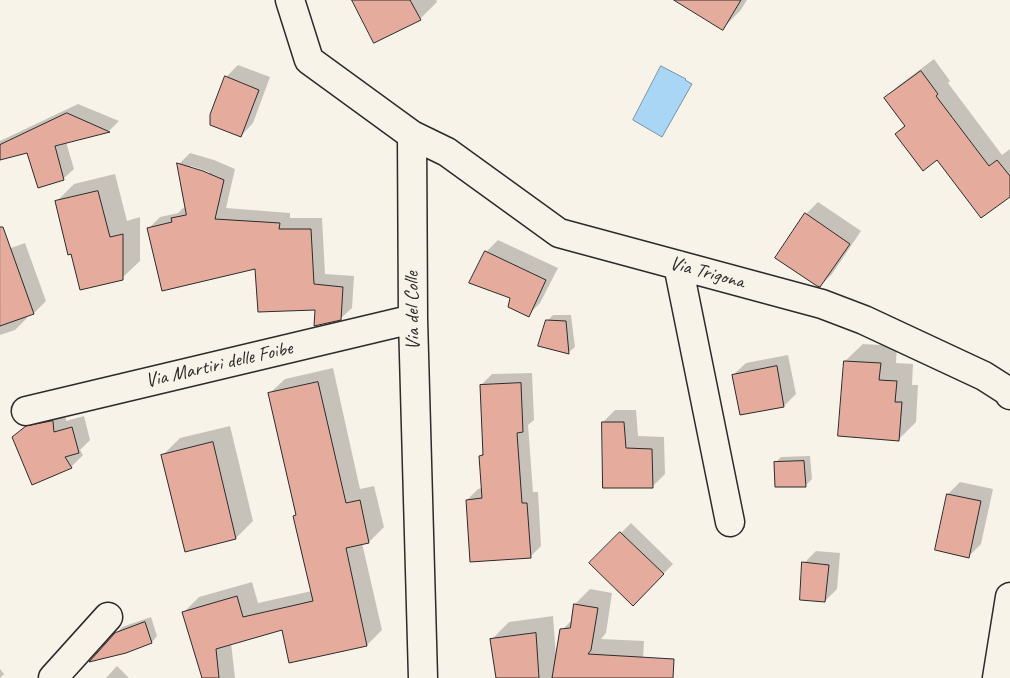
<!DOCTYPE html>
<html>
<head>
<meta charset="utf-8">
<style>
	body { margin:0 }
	canvas { display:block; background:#f7f3e8 }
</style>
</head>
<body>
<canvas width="1010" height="678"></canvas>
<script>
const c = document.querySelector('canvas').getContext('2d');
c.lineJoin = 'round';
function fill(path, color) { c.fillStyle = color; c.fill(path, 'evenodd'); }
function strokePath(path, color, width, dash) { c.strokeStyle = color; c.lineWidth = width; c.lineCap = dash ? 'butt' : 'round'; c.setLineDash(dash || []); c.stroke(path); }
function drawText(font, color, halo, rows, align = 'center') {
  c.font = font + ' Caveat,sans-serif'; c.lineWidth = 4; c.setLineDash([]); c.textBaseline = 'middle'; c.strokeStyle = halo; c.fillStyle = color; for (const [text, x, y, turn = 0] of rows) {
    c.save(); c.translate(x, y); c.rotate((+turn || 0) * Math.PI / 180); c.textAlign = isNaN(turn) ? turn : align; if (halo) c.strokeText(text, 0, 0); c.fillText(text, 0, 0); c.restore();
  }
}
const water = new Path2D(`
	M 661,66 L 686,79 L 685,80 L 692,84 L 662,137 L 633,120 Z`);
const shadow = new Path2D(`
	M 354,0 L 436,0 L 437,2 L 420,19 Z
	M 676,0 L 747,0 L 740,11 L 723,28 Z
	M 934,59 L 950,81 L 948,83 L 1002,155 L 1010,149 L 1010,195 L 937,159 L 897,134 L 905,125 L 885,98 L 898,86 Z
	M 238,65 L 270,77 L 253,123 L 241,136 L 226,77 Z
	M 78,104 L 119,121 L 110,130 L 66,142 L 74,169 L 63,179 L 28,151 L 0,158 L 0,141 Z
	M 190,153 L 214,160 L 235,169 L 226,208 L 290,213 L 290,218 L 322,218 L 325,274 L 354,276 L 352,308 L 340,319 L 317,309 L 257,268 L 149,228 L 160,217 L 178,213 L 183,208 L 186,207 L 179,164 ZM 191,166 L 209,172 L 209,174 L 191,169 Z
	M 115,174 L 127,221 L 140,217 L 140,261 L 122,278 L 56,202 L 74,184 Z
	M 818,202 L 861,231 L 832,274 L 820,286 L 806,214 Z
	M 498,240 L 558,268 L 540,303 L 528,315 L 512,297 L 486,252 Z
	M 25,243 L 46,301 L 34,313 L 27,316 L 27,318 L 15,330 L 0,335 L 0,252 Z
	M 553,315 L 571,315 L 575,347 L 569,352 L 547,321 Z
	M 863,344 L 897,346 L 896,363 L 913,364 L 912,385 L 918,385 L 916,422 L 899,439 L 845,361 Z
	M 788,355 L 796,394 L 784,406 L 733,375 L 746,363 Z
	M 333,368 L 360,489 L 374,486 L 384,527 L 369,542 L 362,543 L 382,630 L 367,645 L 283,628 L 231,643 L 235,678 L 203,678 L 184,612 L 199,597 L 252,582 L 258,603 L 312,591 L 294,516 L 297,513 L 270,393 L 285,379 Z
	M 532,373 L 534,420 L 528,425 L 533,492 L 538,492 L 541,546 L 530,557 L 467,500 L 478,489 L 483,488 L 480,456 L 484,452 L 481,385 L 492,374 Z
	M 65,409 L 66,421 L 84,416 L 90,440 L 80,450 L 83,455 L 71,467 L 13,438 L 26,425 L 40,415 Z
	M 615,410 L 636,410 L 638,436 L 664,437 L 665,474 L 653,486 L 603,422 Z
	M 230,426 L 253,521 L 236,538 L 163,455 L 180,438 Z
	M 810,456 L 812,479 L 806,485 L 777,486 L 775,463 L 781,457 Z
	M 960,482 L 993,489 L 981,544 L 969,556 L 936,549 L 948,494 Z
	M 631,523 L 673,564 L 633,605 L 591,563 Z
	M 816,551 L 840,553 L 837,589 L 825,601 L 804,563 Z
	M 590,589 L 612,593 L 606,633 L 601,639 L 644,641 L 642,678 L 497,678 L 491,640 L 509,622 L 553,616 L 556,657 L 562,630 L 573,619 L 575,604 Z
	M 151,617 L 157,636 L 152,642 L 115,656 L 105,646 L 122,627 Z
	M 117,666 L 129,678 L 106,678 Z
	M 0,669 L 4,674 L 0,678 Z`);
const building = new Path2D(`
	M 352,0 L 410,0 L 421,20 L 374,43 Z
	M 674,0 L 741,0 L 723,30 Z
	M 921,71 L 938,94 L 936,96 L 989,166 L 997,160 L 1010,176 L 1010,197 L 981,218 L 937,160 L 923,171 L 895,134 L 905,126 L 884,98 Z
	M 225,76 L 259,90 L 241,137 L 210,125 L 210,115 Z
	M 67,113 L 110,132 L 55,146 L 64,180 L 38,188 L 27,153 L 0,160 L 0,145 Z
	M 177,163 L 203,171 L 224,180 L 215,219 L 280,223 L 279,229 L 311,229 L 314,284 L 343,287 L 341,320 L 314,326 L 315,310 L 258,312 L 255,269 L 162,291 L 147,228 L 172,222 L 171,218 L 186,215 Z
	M 98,191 L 110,237 L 123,234 L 123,280 L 80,290 L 71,254 L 68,255 L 55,201 Z
	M 805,213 L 850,244 L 820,287 L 817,286 L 775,258 Z
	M 0,227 L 3,227 L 34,314 L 0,326 Z
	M 485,251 L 546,280 L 529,317 L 508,307 L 510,298 L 469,283 Z
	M 546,320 L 566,321 L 569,354 L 538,346 Z
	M 844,361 L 881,363 L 879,380 L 897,381 L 895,402 L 902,402 L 899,441 L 838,436 Z
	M 777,366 L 784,407 L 740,415 L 732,375 Z
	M 318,382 L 346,503 L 360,500 L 369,543 L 346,548 L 367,646 L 289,663 L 282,630 L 216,649 L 219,678 L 202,678 L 182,612 L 237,596 L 243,617 L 313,601 L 293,516 L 296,515 L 268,393 Z
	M 521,383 L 523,432 L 517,433 L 522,503 L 527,503 L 531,558 L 470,562 L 466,500 L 482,498 L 479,456 L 483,455 L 480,385 Z
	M 53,421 L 54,432 L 72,427 L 79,453 L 65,457 L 72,468 L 32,485 L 12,437 L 26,426 Z
	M 602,422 L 624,422 L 626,448 L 652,449 L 653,488 L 603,488 Z
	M 213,442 L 236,539 L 185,552 L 161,455 Z
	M 804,461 L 806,487 L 775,487 L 774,462 Z
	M 947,494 L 981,501 L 969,558 L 935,550 Z
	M 620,532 L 664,574 L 633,606 L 589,563 Z
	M 802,562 L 829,565 L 825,602 L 800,600 Z
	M 574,604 L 598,608 L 591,650 L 588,654 L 674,659 L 673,678 L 552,678 L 560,629 L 570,628 Z
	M 145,622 L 152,643 L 126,653 L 89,662 L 115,633 Z
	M 536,633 L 539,678 L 496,678 L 490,639 Z`);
const street = new Path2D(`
	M 290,0 L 309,60 L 412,135 L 413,319 L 423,678
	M 412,135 L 447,152 L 559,233 L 822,304 L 864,320 L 984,376 L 1009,392 L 1010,395
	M 678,265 L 730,522
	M 26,411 L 413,319
	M 53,678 L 108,617
	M 997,678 L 1010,597`);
const streetNames = [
	["Via Trigona",707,273,15],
	["Via del Colle",413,311,-91],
	["Via Martiri delle Foibe",219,365,-13]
];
fill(water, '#aad6f6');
strokePath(water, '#7792a5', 1);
fill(shadow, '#0003');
fill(building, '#e5ac9e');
strokePath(building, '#2b2b2b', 1);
strokePath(street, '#2b2b2b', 31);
strokePath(street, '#f7f3e8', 28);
drawText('20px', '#2b2b2b', '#f7f3e8', streetNames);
</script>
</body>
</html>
